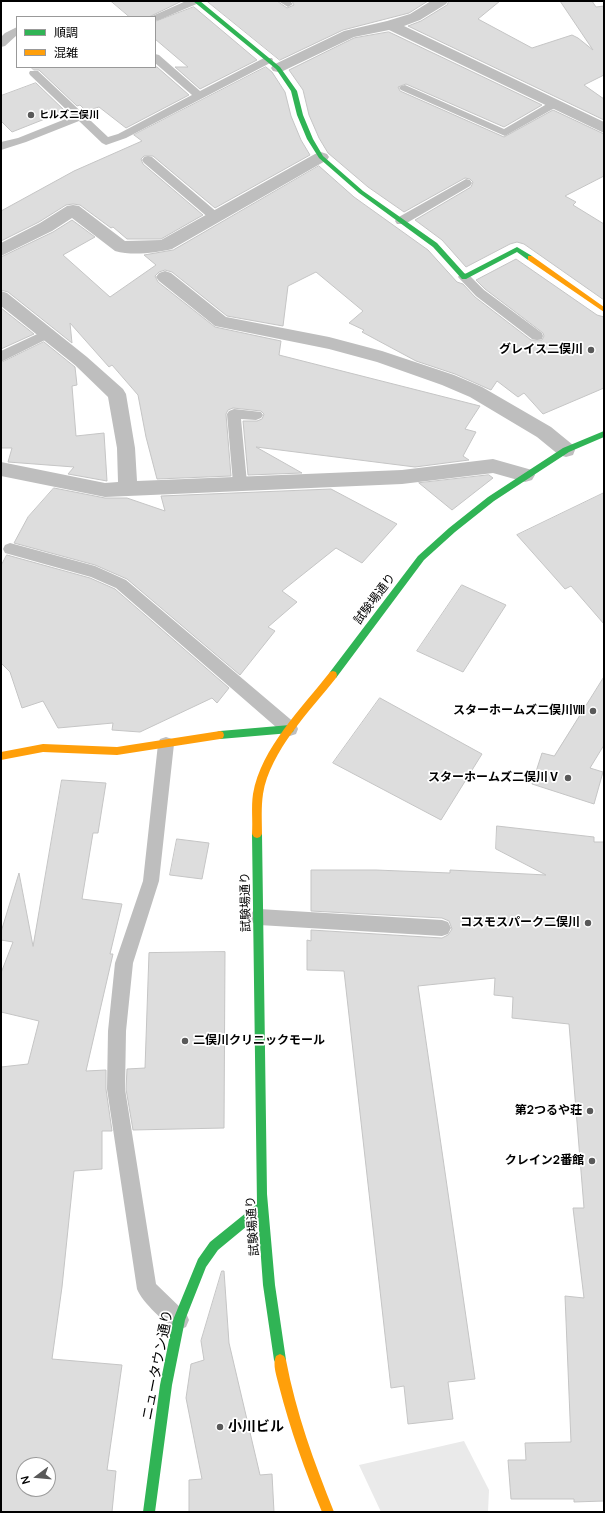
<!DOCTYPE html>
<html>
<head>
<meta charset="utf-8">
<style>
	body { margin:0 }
	#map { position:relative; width:605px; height:1513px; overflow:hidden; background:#fff; font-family:Manrope,"Noto Sans JP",sans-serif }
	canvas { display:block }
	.frame { position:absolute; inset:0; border:2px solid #000; pointer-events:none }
	.legend { position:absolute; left:16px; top:16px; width:140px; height:52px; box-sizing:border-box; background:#fff; border:1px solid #999; margin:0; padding:5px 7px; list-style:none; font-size:12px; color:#000 }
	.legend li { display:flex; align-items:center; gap:8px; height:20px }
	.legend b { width:20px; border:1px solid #999 }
	.north { position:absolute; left:16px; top:1457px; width:40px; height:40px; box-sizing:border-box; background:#fff; border:1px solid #999; border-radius:50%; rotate:254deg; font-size:11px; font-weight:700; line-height:16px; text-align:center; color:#000 }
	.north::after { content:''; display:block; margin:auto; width:14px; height:18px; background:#595959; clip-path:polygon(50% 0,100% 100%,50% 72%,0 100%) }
</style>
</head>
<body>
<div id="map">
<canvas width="605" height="1513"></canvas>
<div class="frame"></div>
<ul class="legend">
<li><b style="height:5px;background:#30b455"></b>順調</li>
<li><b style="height:5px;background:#ff9f0a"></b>混雑</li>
</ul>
<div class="north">N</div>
</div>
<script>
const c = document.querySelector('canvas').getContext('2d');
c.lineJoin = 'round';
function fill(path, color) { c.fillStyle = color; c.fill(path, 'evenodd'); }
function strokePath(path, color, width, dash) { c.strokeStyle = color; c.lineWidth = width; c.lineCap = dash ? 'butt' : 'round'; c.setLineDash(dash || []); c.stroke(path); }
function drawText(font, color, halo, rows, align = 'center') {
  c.font = font + ' Manrope,"Noto Sans JP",sans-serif'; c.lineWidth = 3.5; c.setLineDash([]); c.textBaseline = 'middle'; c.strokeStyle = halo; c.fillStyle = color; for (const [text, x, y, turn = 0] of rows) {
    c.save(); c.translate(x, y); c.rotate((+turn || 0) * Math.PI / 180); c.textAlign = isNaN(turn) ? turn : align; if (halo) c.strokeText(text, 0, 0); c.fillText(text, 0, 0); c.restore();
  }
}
const green = new Path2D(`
	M 464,1441 L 489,1490 L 488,1512 L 381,1512 L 359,1465 Z`);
const building = new Path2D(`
	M 111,1 L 182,1 L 149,17 L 130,17 Z
	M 207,1 L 277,1 L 287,8 L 294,5 L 292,1 L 428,1 L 409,13 L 343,30 L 280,60 Z
	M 449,1 L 500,1 L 478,19 L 532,48 L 572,35 L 578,38 L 593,50 L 560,1 L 592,1 L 596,7 L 604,6 L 604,75 L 584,85 L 604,99 L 604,120 L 408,26 L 421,21 L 447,5 Z
	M 194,7 L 257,60 L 200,89 L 175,67 L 188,67 L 155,39 L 155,22 Z
	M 389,32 L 542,105 L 504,127 L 406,84 L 398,87 L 400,91 L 504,137 L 553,110 L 604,134 L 604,176 L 565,196 L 576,202 L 573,205 L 604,224 L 604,300 L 524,244 L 517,242 L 510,244 L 466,267 L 442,240 L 415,220 L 471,187 L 473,182 L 470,179 L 465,178 L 404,212 L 368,187 L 328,153 L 319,138 L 309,115 L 303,90 L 289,70 L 354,38 Z
	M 31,67 L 157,67 L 189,95 L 126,128 L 99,107 L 86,111 L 80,105 L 77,106 L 39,70 L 34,70 Z
	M 266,67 L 272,72 L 285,92 L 291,116 L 301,140 L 310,155 L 215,208 L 153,156 L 144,156 L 141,159 L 143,164 L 203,215 L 161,239 L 127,239 L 113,227 L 111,228 L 80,205 L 73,204 L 66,205 L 39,222 L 1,241 L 1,211 L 74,171 L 142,141 L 134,135 Z
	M 36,83 L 65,111 L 12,132 L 1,121 L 1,96 Z
	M 319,166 L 354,197 L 428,250 L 457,282 L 463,284 L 475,297 L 531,340 L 542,340 L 544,336 L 543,333 L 485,289 L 476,280 L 516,259 L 597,315 L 604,317 L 604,388 L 543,414 L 524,393 L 518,397 L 497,381 L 491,390 L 455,374 L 416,361 L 362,332 L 364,330 L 349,323 L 363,311 L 316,272 L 288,286 L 283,326 L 227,316 L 172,272 L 165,270 L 159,272 L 155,276 L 158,282 L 215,327 L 281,341 L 279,355 L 480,406 L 465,429 L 476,432 L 463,456 L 469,460 L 415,467 L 256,447 L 302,473 L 248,475 L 243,421 L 257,421 L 262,419 L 264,414 L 261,411 L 233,408 L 228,410 L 226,414 L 231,476 L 157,479 L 146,437 L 138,395 L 112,365 L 109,367 L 70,323 L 72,343 L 8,292 L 1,290 L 1,257 L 53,232 L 72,220 L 95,237 L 63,255 L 110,297 L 156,265 L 144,255 L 173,250 Z
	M 1,308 L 34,334 L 1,349 Z
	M 44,342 L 75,367 L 77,385 L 72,386 L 76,436 L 104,433 L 107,481 L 68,474 L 74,467 L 8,462 L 12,448 L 1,448 L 1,363 Z
	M 489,475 L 493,478 L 452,510 L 419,483 Z
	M 54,488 L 105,498 L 127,498 L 165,511 L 161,496 L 331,489 L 397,524 L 362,563 L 336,548 L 282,591 L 297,602 L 268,627 L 275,631 L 240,675 L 127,579 L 95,565 L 14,543 L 28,517 Z
	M 604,493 L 604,624 L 571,586 L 565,589 L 517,535 Z
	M 7,555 L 90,578 L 115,589 L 229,688 L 217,703 L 212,698 L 140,732 L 112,730 L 113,723 L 58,728 L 43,701 L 22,708 L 10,672 L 1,663 L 1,566 Z
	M 462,585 L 506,605 L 463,672 L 417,651 Z
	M 604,677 L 604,745 L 590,768 L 603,772 L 594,804 L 532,784 L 542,753 L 554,756 Z
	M 380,698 L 482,754 L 441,820 L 333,763 Z
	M 62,780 L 106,783 L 98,833 L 93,833 L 82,899 L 122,904 L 110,954 L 113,954 L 86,1071 L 106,1070 L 106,1089 L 112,1131 L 102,1131 L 102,1169 L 74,1171 L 62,1287 L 52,1359 L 122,1365 L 107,1470 L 116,1471 L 112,1512 L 1,1512 L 1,1067 L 28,1064 L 39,1021 L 1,1012 L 1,973 L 13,942 L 1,940 L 1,932 L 19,873 L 33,946 ZM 24,1465 L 48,1465 L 48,1489 L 24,1489 Z
	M 497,826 L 594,837 L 594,842 L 604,842 L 604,1501 L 574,1502 L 574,1499 L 511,1499 L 508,1460 L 526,1460 L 525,1443 L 571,1442 L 565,1296 L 584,1298 L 573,1208 L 584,1208 L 569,1024 L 512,1018 L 513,997 L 494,995 L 495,978 L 418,986 L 475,1379 L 448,1382 L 453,1419 L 408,1424 L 404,1386 L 391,1388 L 344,971 L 307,970 L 307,940 L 311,941 L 311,930 L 442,938 L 448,935 L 452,929 L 449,921 L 442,918 L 311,911 L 311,870 L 376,870 L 450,873 L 450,870 L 546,875 L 496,849 Z
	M 177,839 L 209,843 L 202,879 L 170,875 Z
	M 225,952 L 224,1128 L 133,1130 L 126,1089 L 127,1069 L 145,1068 L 149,953 Z
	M 222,1271 L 224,1271 L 229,1343 L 260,1475 L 272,1474 L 274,1512 L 189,1512 L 189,1480 L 202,1479 L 186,1398 L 191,1364 L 204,1360 L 201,1341 Z`);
const lane = new Path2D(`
	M 186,1 L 200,1 L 199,3 L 159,20 L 155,21 L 155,17 L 150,17 Z
	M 278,1 L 290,1 L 293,4 L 288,7 Z
	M 17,27 L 17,35 L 5,46 L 1,47 L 1,37 L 5,33 Z
	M 155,54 L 159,55 L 200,91 L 264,58 L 272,58 L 273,60 L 272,62 L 126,138 L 106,145 L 102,143 L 79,121 L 26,142 L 1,150 L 1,142 L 18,138 L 73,116 L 30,75 L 29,73 L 30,71 L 38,71 L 108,137 L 118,134 L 192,95 L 155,63 Z
	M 405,85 L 504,129 L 552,101 L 556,100 L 562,103 L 560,105 L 505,136 L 401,90 L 399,88 L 401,86 Z
	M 148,156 L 152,157 L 218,213 L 220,216 L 218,219 L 210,219 L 144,163 L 142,160 L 144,157 Z
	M 466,179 L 470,180 L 472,183 L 470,186 L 405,224 L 397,224 L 395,221 L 397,218 Z
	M 464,273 L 468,274 L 484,290 L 542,333 L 543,336 L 542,339 L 537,340 L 532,339 L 476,296 L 458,277 L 460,274 Z
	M 48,329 L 53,330 L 54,333 L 53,336 L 1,362 L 1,351 Z
	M 234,409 L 261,412 L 263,415 L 261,418 L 256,420 L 241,419 L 247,483 L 245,487 L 240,488 L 235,487 L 233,483 L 227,414 L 229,411 Z
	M 10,543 L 95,566 L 126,580 L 296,724 L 298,729 L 296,734 L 290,736 L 284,734 L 116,588 L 91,577 L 5,553 L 3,549 L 5,545 Z
	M 166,737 L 172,739 L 174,744 L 159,881 L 133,963 L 126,1031 L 125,1089 L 156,1284 L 186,1313 L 189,1320 L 186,1327 L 179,1330 C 166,1325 142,1302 137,1289 L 107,1089 L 108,1031 L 115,963 L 143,881 L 158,744 L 160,739 Z
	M 259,909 L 442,920 L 448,922 L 451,928 L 448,934 L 442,936 L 259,925 L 253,923 L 250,917 L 253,911 Z`);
const street = new Path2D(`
	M 431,1 L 448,1 L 446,4 L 420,20 L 404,26 L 604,122 L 604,133 L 389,30 L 354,37 L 283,71 L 278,72 L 273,71 L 271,68 L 273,65 L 344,31 L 387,21 L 410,14 Z
	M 321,152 L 327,154 L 329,157 L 327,160 L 172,249 C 155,253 132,256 115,251 L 72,218 L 52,231 L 1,256 L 1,243 L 40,223 L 67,206 L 73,205 L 79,206 L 125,241 L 161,240 L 315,154 Z
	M 165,271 L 171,273 L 226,317 L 329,337 L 382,351 L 454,375 L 482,387 L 551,427 L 573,445 L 575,450 L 573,455 L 566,457 L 559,455 L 537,437 L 470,397 L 442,385 L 377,362 L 329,349 L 215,326 L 159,281 L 156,277 L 159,273 Z
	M 1,291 L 7,293 L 87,357 L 123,389 L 126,394 L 135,448 L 137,481 L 402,470 L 493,459 L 532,470 L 535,475 L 532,480 L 525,482 L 493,473 L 402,484 L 105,497 L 1,476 L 1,462 L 105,483 L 118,482 L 117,448 L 108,397 L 75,365 L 1,306 Z`);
const fast = new Path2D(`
	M 193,1 L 200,1 L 280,67 L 297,91 L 303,115 L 313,139 L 323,156 L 363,191 L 437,243 L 465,274 L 517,247 L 532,256 L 532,260 L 528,260 L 517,252 L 466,279 L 462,279 L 433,247 L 359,193 L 319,158 L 307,139 L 297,115 L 291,91 L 276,69 Z
	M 604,431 L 604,437 L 569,452 L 494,501 L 455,532 L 424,560 L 336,678 L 330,678 L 329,675 L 330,672 L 418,556 L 449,528 L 488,497 L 563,448 Z
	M 290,725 L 293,726 L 294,729 L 293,732 L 290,733 L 220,739 L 217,738 L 216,735 L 217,732 L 220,731 Z
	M 257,830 L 260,831 L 262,834 L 267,1194 L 275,1285 L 286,1360 L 284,1364 L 280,1366 L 276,1364 L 274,1360 L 263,1285 L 258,1217 L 218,1250 L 206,1267 L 185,1320 L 172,1385 L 155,1512 L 143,1512 L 160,1385 L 173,1320 L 198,1259 L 210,1242 L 257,1204 L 252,834 L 254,831 Z`);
const slow = new Path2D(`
	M 528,256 L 532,256 L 604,307 L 604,312 L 528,260 Z
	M 333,671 L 336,672 L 337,675 L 336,678 C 310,711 270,751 263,794 C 261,807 262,821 262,834 L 260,837 L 257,838 L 254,837 L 252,834 C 253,821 251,807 253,794 C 261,748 302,708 330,672 Z
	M 220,731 L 223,732 L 224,735 L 223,738 L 220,739 L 117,755 L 43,752 L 1,760 L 1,752 L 43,744 L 117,747 Z
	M 280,1354 L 284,1356 L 286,1360 C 296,1413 314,1462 334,1512 L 322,1512 C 305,1471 290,1429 279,1386 C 277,1377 272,1364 276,1356 Z`);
const markers = [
	[31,115,4,"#595959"],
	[591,350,4,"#595959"],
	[593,711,4,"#595959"],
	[568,778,4,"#595959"],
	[588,923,4,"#595959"],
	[185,1041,4,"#595959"],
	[590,1111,4,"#595959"],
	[592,1161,4,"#595959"],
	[220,1427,4,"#595959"]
];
const farPoinames = [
	["ヒルズ二俣川",39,115]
];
const poiNames = [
	["グレイス二俣川",583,350],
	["スターホームズ二俣川Ⅷ",585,711],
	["スターホームズ二俣川Ⅴ",560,778],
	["コスモスパーク二俣川",580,923],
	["二俣川クリニックモール",193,1041,"left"],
	["第2つるや荘",582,1111],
	["クレイン2番館",584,1161]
];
const streetNames = [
	["試験場通り",375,599,-53],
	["試験場通り",246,902,-91],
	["試験場通り",253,1226,-94]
];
const nearStreetnames = [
	["ニュータウン通り",158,1365,-79]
];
const nearPoinames = [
	["小川ビル",228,1427]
];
fill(green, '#eaeaea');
fill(building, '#ddd');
strokePath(building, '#c5c5c5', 1);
fill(lane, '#bebebe');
fill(street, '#bebebe');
fill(fast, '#30b455');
fill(slow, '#ff9f0a');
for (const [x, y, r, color] of markers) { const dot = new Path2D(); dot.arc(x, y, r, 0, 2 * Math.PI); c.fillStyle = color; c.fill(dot); strokePath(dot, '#fff', 1.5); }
drawText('bold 10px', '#000', '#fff', farPoinames, 'left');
drawText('bold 12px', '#000', '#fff', poiNames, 'right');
drawText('12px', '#000', '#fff', streetNames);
drawText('14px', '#000', '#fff', nearStreetnames);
drawText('bold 14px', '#000', '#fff', nearPoinames, 'left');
</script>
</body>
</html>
